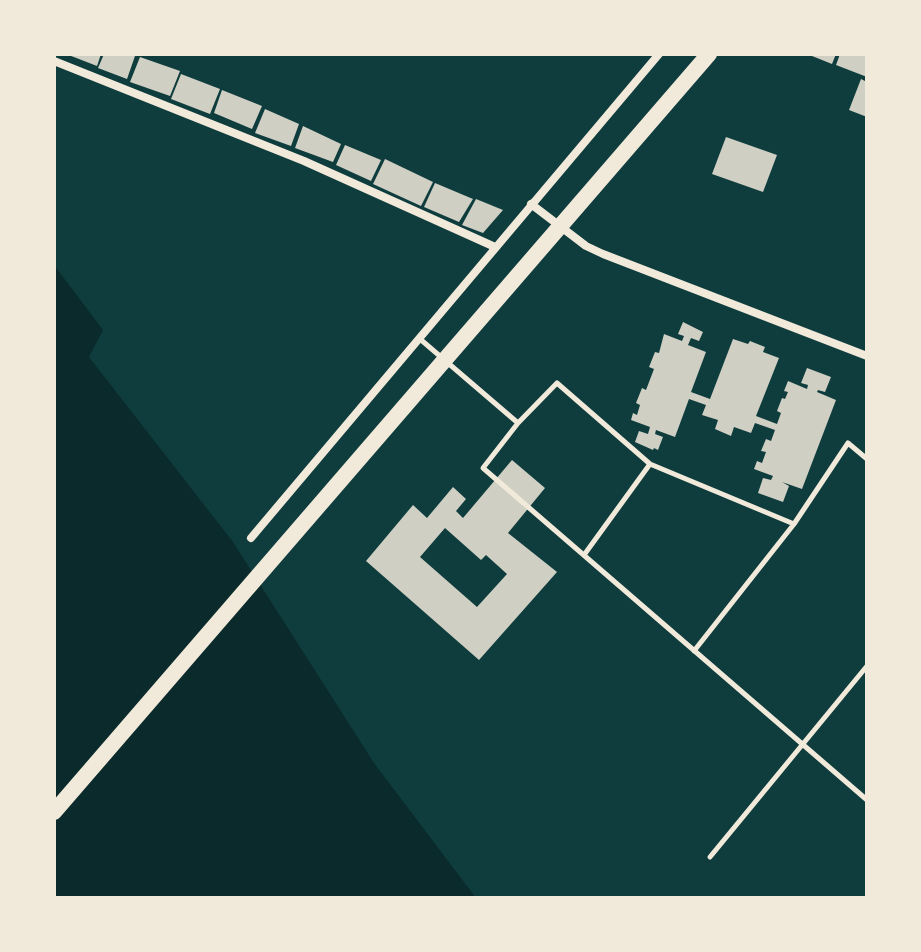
<!DOCTYPE html>
<html>
<head>
<meta charset="utf-8">
<style>
	body { margin:0 }
	#map { position:relative; width:921px; height:952px; overflow:hidden; background:#0f3d3e; font-family:"Roboto Serif",serif }
	canvas { display:block }
	.frame { position:absolute; inset:0; border:56px solid #f1e9da; pointer-events:none }
</style>
</head>
<body>
<div id="map">
<canvas width="921" height="952"></canvas>
<div class="frame"></div>
</div>
<script>
const c = document.querySelector('canvas').getContext('2d');
c.lineJoin = 'round';
function fill(path, color) { c.fillStyle = color; c.fill(path, 'evenodd'); }
function strokePath(path, color, width, dash) { c.strokeStyle = color; c.lineWidth = width; c.lineCap = dash ? 'butt' : 'round'; c.setLineDash(dash || []); c.stroke(path); }
const water = new Path2D(`
	M 54,265 L 103,330 L 89,357 L 233,542 L 374,763 L 476,898 L 54,898 Z`);
const building = new Path2D(`
	M 66,54 L 101,54 L 97,66 Z
	M 104,54 L 135,56 L 127,79 L 98,68 Z
	M 807,54 L 836,54 L 832,64 Z
	M 840,54 L 867,54 L 867,77 L 836,65 Z
	M 140,57 L 180,71 L 170,96 L 130,82 Z
	M 181,74 L 220,89 L 210,114 L 171,99 Z
	M 861,79 L 867,82 L 867,117 L 849,110 Z
	M 222,90 L 262,106 L 252,129 L 214,113 Z
	M 265,109 L 299,124 L 291,146 L 255,133 Z
	M 303,126 L 341,144 L 333,162 L 295,148 Z
	M 726,137 L 777,155 L 763,192 L 712,174 Z
	M 345,145 L 381,160 L 371,181 L 336,165 Z
	M 385,159 L 433,182 L 421,206 L 373,184 Z
	M 435,183 L 473,199 L 459,222 L 424,207 Z
	M 476,199 L 503,210 L 483,233 L 462,225 Z
	M 683,322 L 703,332 L 699,341 L 691,338 L 688,345 L 706,352 L 691,392 L 710,399 L 733,339 L 748,344 L 750,341 L 765,347 L 763,352 L 779,358 L 756,416 L 777,424 L 781,413 L 777,411 L 782,398 L 785,399 L 788,392 L 784,391 L 788,381 L 807,389 L 808,385 L 801,383 L 807,368 L 831,377 L 825,392 L 818,390 L 817,392 L 836,400 L 802,489 L 782,482 L 789,486 L 783,502 L 758,493 L 763,478 L 771,480 L 773,476 L 754,469 L 757,461 L 762,463 L 766,452 L 761,451 L 766,439 L 771,441 L 775,430 L 755,423 L 751,433 L 734,427 L 731,436 L 715,429 L 718,420 L 702,415 L 706,405 L 689,399 L 675,437 L 656,430 L 655,434 L 663,437 L 658,450 L 654,448 L 653,450 L 635,442 L 639,431 L 648,434 L 650,427 L 631,420 L 633,413 L 637,415 L 640,405 L 636,403 L 642,388 L 646,390 L 654,369 L 649,367 L 655,352 L 659,353 L 664,334 L 682,341 L 684,336 L 678,334 Z
	M 512,460 L 545,488 L 508,533 L 557,572 L 479,660 L 366,561 L 413,505 L 427,518 L 453,487 L 466,499 L 456,511 L 463,518 ZM 445,528 L 481,560 L 486,555 L 507,574 L 477,607 L 420,557 Z`);
const service = new Path2D(`
	M 420,339 L 518,423 L 483,468 L 867,800
	M 518,423 L 557,383 L 650,464 L 794,524 L 848,443 L 867,459
	M 584,555 L 650,464
	M 694,651 L 794,524
	M 710,857 L 867,666`);
const minor = new Path2D(`
	M 54,61 L 304,161 L 495,247
	M 531,204 L 586,246 L 603,254 L 867,356
	M 251,538 L 659,54`);
const trunk = new Path2D(`
	M 54,812 L 709,54`);
fill(water, '#0a2a2b');
fill(building, '#cfcfc3');
strokePath(service, '#f1e9da', 5);
strokePath(minor, '#f1e9da', 8);
strokePath(trunk, '#f1e9da', 16);
</script>
</body>
</html>
